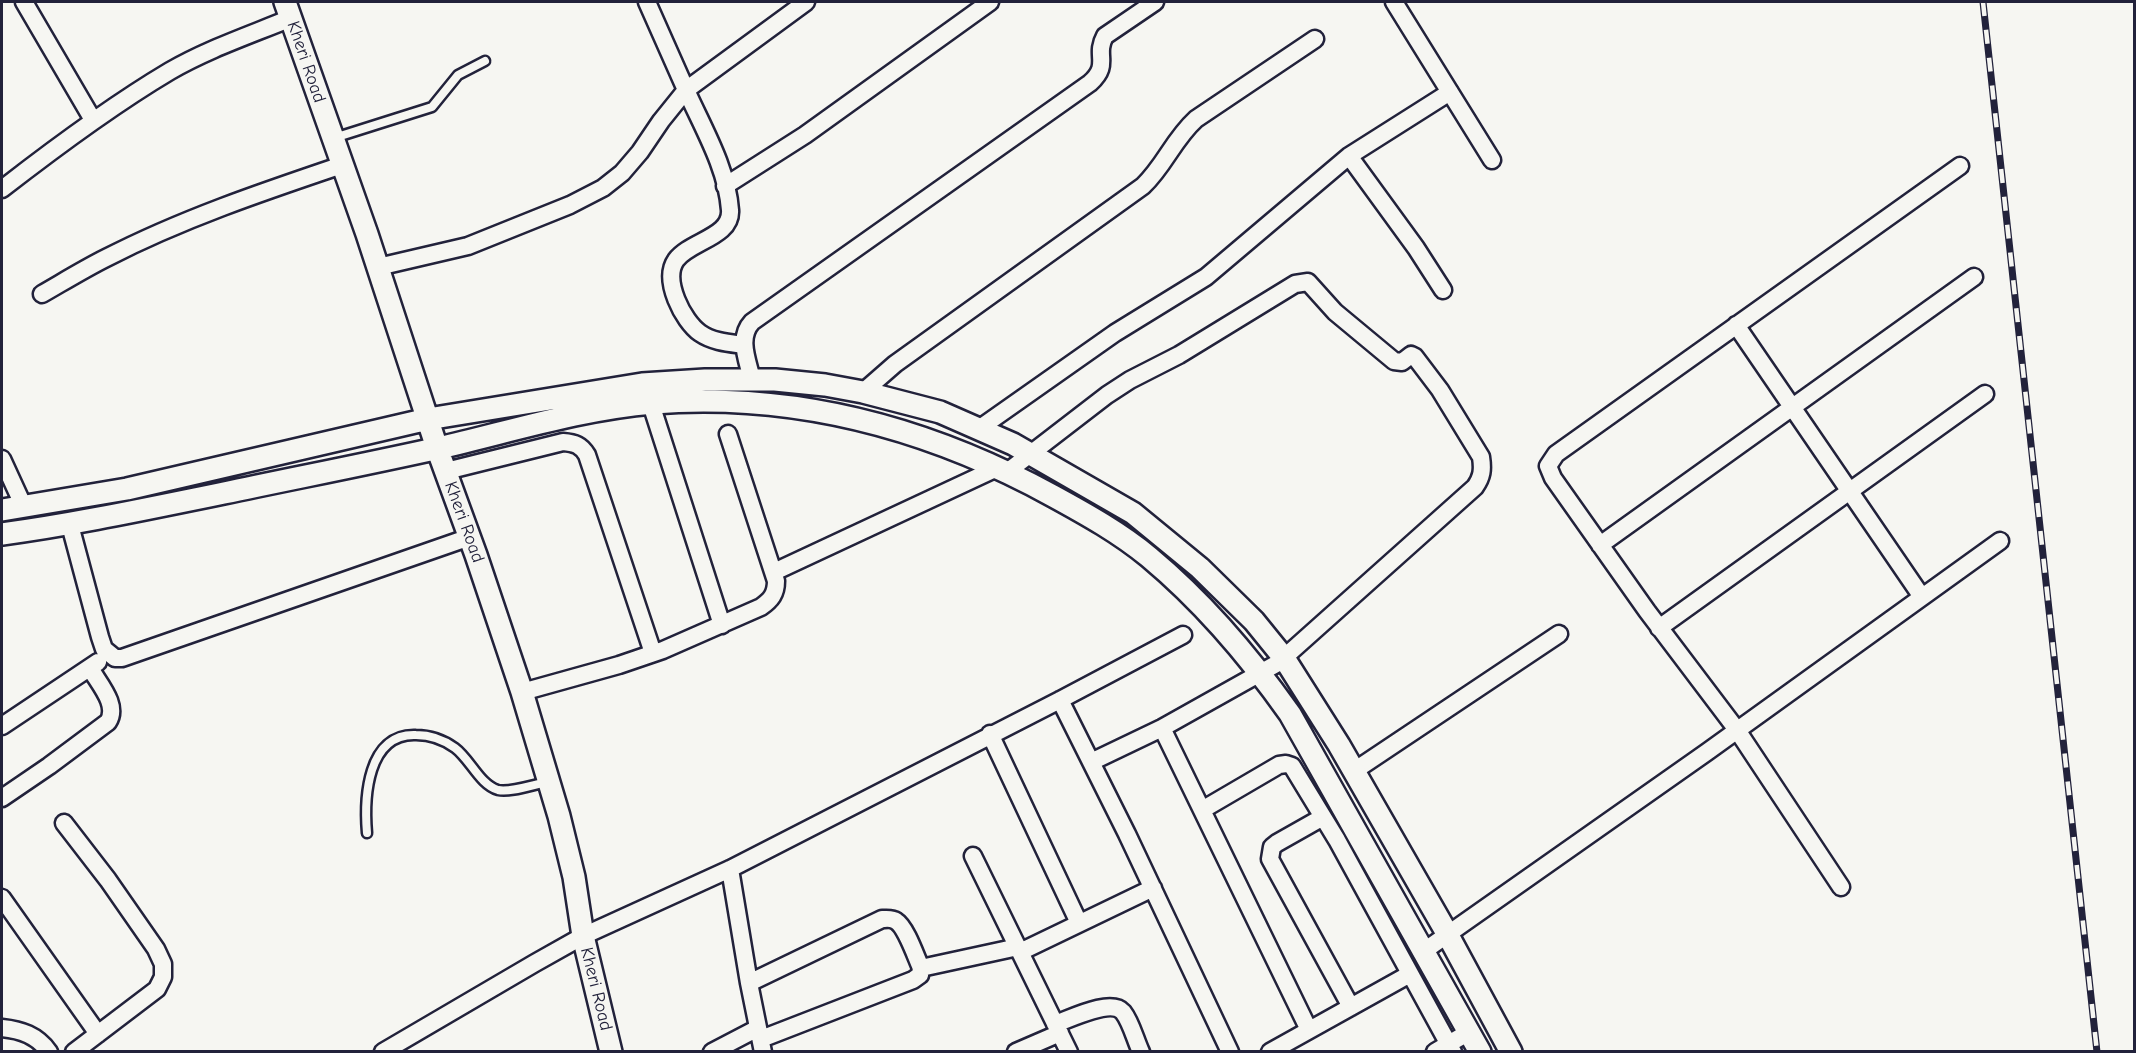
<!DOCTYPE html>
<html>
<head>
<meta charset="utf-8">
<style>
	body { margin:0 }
	#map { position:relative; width:2136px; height:1053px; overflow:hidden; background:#f6f6f2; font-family:"Comic Neue",sans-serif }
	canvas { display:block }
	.frame { position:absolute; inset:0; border:3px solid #22223b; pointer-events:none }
</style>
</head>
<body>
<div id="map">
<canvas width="2136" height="1053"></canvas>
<div class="frame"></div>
</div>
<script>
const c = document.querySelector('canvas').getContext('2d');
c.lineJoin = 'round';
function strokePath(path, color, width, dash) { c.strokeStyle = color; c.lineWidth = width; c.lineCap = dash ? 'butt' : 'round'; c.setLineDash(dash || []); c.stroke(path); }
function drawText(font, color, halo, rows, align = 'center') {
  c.font = font + ' "Comic Neue",sans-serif'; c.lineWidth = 4.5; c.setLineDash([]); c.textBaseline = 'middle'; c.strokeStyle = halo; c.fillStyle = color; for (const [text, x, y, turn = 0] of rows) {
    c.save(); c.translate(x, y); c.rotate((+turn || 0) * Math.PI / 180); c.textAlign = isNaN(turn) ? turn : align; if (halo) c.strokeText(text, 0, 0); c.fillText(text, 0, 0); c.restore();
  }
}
const service = new Path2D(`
	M 334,138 L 432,107 L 458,75 L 485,61
	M 367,833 C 364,798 367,733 416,735 C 430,735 444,740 455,748 C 470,759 480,785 498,790 C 510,793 535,784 548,782`);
const minor = new Path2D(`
	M 24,2 L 93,120
	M 647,2 C 660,31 673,61 686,90 C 703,128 727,168 730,210 C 732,237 690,241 676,260 C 662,280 683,321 700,333 C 713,342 729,343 744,345
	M 1394,2 L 1492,160
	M 1349,156 L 1416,248 L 1443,290
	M 725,186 L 805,135 L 990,2
	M 2,189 C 56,147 111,106 170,71 C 208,49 250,35 291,18
	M 378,267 L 468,246 L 570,205 L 603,188 L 622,173 L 640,152 L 661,121 L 686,90 L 806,2
	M 42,294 C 63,282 84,269 106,258 C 182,219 262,192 342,165
	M 1736,325 L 1922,597
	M 752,380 C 748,361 737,338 752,322 L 1090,83 C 1111,64 1094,56 1105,36 L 1155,2
	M 863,392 L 895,364 L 1143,186 C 1165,165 1173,140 1196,119 L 1315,39
	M 651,404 L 722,625
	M 980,428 L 1115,333 L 1206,277 L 1349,156 L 1450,92
	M 2,459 L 24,507
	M 446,471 L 563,442 C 575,443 581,445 587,455 L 653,653
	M 1007,472 L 1107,395 L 1130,380 L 1179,355 L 1295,284 L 1308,282 L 1335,312 L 1394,361 L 1402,362 L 1411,355 L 1415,357 L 1440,390 L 1481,457 C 1483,470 1482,477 1475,487 L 1278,663 L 1162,728 L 1091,762
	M 70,525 L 100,637 L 104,649 L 115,658 L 122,658 L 470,537
	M 1600,545 L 1974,277
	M 774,572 L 997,468
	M 1659,628 L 1985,394
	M 522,692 L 619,665 L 663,650 L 761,607 C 771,600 776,594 776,581 L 728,434
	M 1060,700 L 1127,834 L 1230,1052
	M 2,726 L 98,662
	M 1162,728 L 1309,1030
	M 990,734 L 1079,923
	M 1354,771 L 1559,634
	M 2,798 L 49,766 L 108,722 C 119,705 99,684 90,668
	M 1202,810 L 1279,765 L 1286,764 L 1292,766 L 1337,840 L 1453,1052
	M 1323,817 L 1277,843 L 1272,847 L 1270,859 L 1351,1007
	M 64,823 L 108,880 L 156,949 L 163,964 L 163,977 L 157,989 L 74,1052
	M 973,856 L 1069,1052
	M 730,869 L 749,983 L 763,1052
	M 1841,887 L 1737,730 L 1647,611 L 1553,478 L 1548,466 L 1556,454 L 1960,166
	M 2,898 L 98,1034
	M 1424,951 L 1707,752 L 2000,541
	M 1020,952 L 1153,888
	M 921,968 L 1018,947
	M 749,983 L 882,919 C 886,919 892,918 896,921 C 906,927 916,957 921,968 L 920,975 L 913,980 L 761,1039
	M 1055,1024 C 1070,1019 1111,998 1123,1012 C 1131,1022 1135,1039 1141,1052
	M 2,1028 C 21,1030 37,1035 49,1052
	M 383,1052 L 535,963 L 583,936 L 730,869 L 1060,700 L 1183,635
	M 712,1052 L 758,1028
	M 1016,1052 L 1060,1033
	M 1270,1052 L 1410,974
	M 1435,1052 L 1469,1032`);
const tertiary = new Path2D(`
	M 285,2 L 367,234 L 437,448 L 476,555 L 522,692 L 559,816 L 574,877 L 583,936 L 611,1052
	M 2,510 L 127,489 L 428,419 L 642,384 L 705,380 L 775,380 L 825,385 L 863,392 L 940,412 L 1013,444 L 1133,513 L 1200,568 L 1254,621 L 1284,658 L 1339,745 L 1444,928 L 1511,1052
	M 2,534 C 76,524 150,508 224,493 C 295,478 367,464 439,448 C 509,432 580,409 653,403 C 796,392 929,428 1053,496 C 1086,514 1120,533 1149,557 C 1203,602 1249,656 1290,714 L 1480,1052`);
const rail = new Path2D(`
	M 1983,2 L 2097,1052`);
const streetNames = [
	["Kheri Road",306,62,71],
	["Kheri Road",464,522,70],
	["Kheri Road",596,989,76]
];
strokePath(service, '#22223b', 13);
strokePath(minor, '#22223b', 21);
strokePath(tertiary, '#22223b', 26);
strokePath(service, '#f6f6f2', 8);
strokePath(minor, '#f6f6f2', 16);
strokePath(tertiary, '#f6f6f2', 21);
strokePath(rail, '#22223b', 7);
strokePath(rail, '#f6f6f2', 4.5, [14]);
drawText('18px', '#22223b', '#f6f6f2', streetNames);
</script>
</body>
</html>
